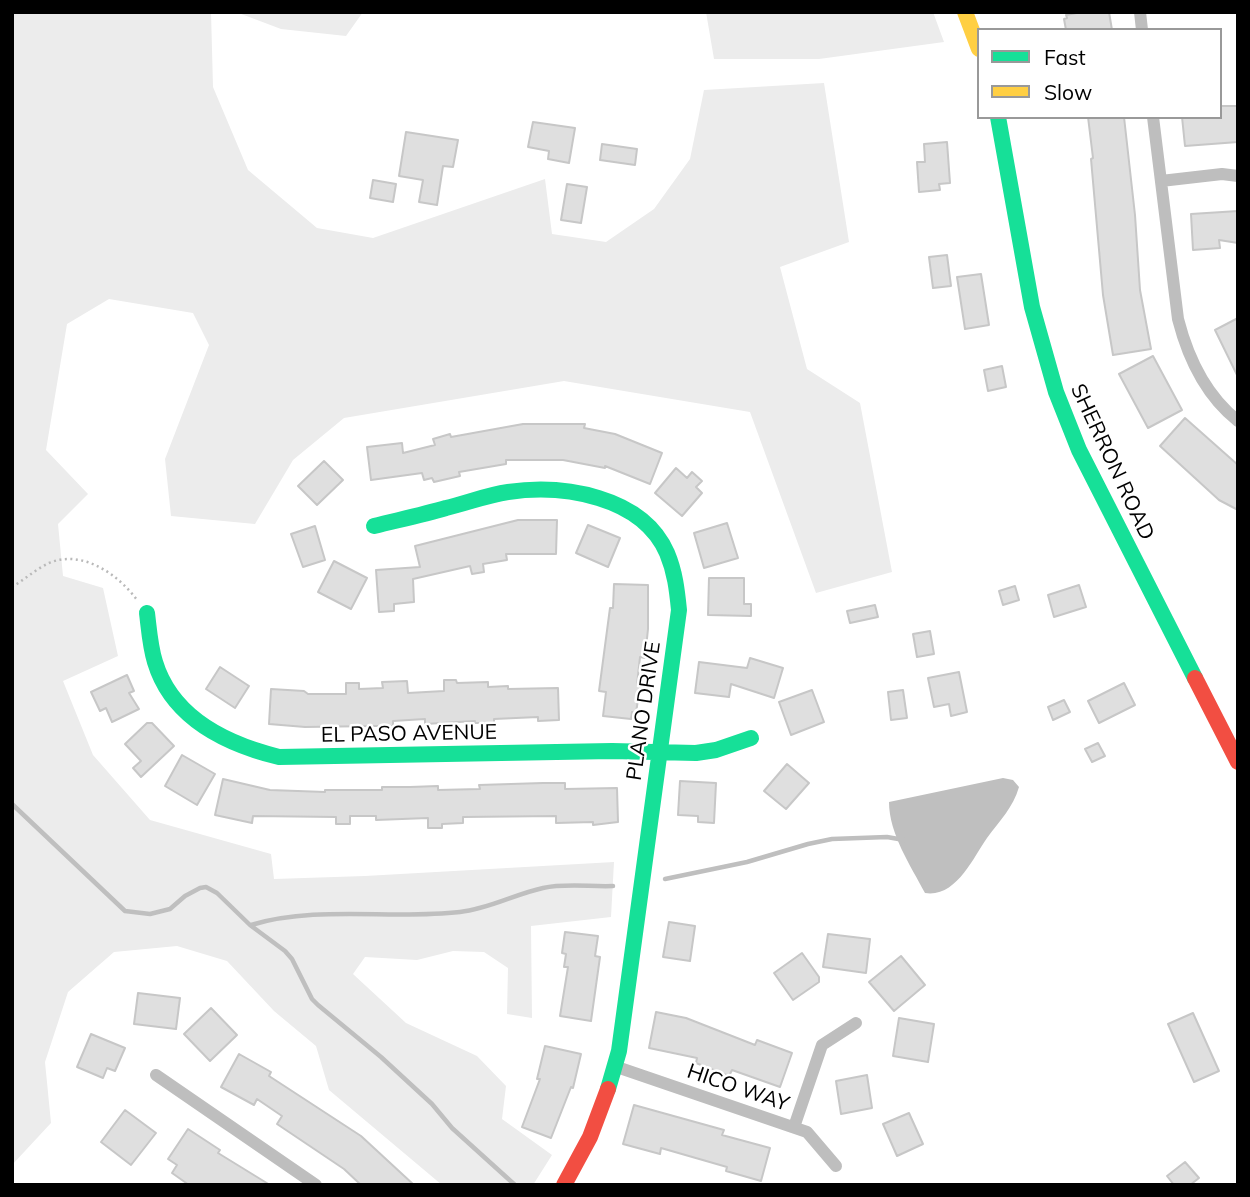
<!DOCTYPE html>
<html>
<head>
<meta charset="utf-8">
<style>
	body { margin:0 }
	#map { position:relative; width:1250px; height:1197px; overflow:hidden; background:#fff; font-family:Mulish,sans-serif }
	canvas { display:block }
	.frame { position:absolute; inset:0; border:14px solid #000; pointer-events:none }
	.legend { position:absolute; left:977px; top:28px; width:245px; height:91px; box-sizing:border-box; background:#fff; border:2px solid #999; margin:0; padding:9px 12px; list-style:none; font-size:21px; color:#000 }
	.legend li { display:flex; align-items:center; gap:14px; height:35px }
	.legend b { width:35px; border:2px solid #999 }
</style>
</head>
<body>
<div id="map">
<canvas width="1250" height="1197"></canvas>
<div class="frame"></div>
<ul class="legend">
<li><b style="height:9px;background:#16e098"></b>Fast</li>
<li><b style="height:9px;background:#ffcf43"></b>Slow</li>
</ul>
</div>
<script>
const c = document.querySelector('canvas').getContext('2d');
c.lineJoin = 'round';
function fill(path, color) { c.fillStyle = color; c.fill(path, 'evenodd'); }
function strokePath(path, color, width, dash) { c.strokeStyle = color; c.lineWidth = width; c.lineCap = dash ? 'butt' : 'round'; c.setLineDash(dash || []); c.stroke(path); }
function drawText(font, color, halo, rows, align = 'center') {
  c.font = font + ' Mulish,sans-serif'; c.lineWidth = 5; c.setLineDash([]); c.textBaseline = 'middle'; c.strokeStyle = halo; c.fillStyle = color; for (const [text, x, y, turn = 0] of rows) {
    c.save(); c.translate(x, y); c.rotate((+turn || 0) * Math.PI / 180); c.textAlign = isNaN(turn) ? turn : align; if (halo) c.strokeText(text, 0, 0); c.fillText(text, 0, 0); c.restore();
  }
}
const green = new Path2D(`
	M 12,12 L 211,12 L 213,87 L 248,170 L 317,228 L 373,238 L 545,179 L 552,234 L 606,242 L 654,209 L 690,159 L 704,90 L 824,83 L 849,242 L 780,267 L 807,369 L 860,403 L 892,572 L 816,593 L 750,412 L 564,381 L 344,418 L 293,460 L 255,524 L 171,516 L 165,459 L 209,345 L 193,313 L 109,299 L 67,324 L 46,450 L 88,494 L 58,524 L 63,576 L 103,588 L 118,656 L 63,681 L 93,755 L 150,820 L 271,854 L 274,879 L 365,876 L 614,862 L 611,917 L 531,926 L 532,1018 L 507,1014 L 508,968 L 484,952 L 453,951 L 417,960 L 365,957 L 353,974 L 406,1023 L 477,1056 L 506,1086 L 502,1119 L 552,1155 L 533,1185 L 442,1185 L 329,1090 L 316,1046 L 274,1011 L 227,961 L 177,946 L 114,952 L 68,992 L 45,1062 L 51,1123 L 12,1165 Z
	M 236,12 L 363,12 L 346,36 L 281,29 Z
	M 706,12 L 933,12 L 944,42 L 819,59 L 714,59 Z`);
const water = new Path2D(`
	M 1003,778 L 1013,780 L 1019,787 C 1013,808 1000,820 987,838 C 973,858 956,898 925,893 C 911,866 889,834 889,802 Z`);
const stream = new Path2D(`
	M 12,804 L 125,911 L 150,914 L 170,909 L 185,896 L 200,888 L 206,887 L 217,893 L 250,925 L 285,951 L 292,959 L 312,999 L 318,1005 L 381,1057 L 432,1104 L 452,1128 L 515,1185
	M 665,879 L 747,862 L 808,844 L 832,839 L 887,837 L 904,840
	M 251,925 C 318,905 391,920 460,912 C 489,909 515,894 543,888 C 565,883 591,887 613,886`);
const building = new Path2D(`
	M 1082,12 L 1109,12 L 1112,30 L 1066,30 L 1064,19 L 1067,18 L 1066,15 Z
	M 1220,106 L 1238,106 L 1238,142 L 1185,146 L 1182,117 L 1220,117 Z
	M 1088,117 L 1124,117 L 1135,215 L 1140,290 L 1151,349 L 1113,355 L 1103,295 L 1091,159 L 1093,158 Z
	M 533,122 L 575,128 L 569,163 L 548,159 L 549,151 L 528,147 Z
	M 406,132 L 458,140 L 453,167 L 443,166 L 437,205 L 419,202 L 423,180 L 399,176 Z
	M 947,142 L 950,183 L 939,184 L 940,190 L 919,192 L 917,162 L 925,162 L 924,144 Z
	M 602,144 L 637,149 L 635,165 L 600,160 Z
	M 373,180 L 396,184 L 393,202 L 370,198 Z
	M 567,184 L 587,187 L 581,223 L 561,220 Z
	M 1238,211 L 1238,243 L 1219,240 L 1220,248 L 1193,250 L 1191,214 Z
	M 947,255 L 951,286 L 933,288 L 929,257 Z
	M 981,274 L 989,325 L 965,329 L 957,277 Z
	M 1238,318 L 1238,377 L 1215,330 Z
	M 1153,356 L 1182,410 L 1148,428 L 1119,374 Z
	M 1002,366 L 1006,387 L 988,391 L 984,370 Z
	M 1185,418 L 1238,465 L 1238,510 L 1219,500 L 1160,446 Z
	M 523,424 L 585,424 L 584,428 L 615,434 L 662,453 L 650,484 L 605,466 L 605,468 L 563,460 L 506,460 L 506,464 L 459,472 L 460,476 L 434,482 L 432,478 L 424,480 L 422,473 L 371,480 L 367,447 L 402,443 L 403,453 L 435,445 L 433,439 L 450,434 L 451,437 Z
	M 324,461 L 343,480 L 317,505 L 298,486 Z
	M 676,468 L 687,478 L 692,472 L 702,481 L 696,487 L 702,493 L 682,516 L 655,493 Z
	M 518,520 L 557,520 L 556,554 L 506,554 L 507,560 L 483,564 L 484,572 L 472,574 L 470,566 L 413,579 L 414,602 L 394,604 L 394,611 L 379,612 L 376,570 L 420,567 L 415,546 Z
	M 727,523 L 738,558 L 704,568 L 694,533 Z
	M 588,525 L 620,538 L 608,567 L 576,553 Z
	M 315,526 L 325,560 L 303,567 L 291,534 Z
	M 334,561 L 367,578 L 351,609 L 318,592 Z
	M 709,578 L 744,578 L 744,604 L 751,604 L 751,616 L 708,615 Z
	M 614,584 L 648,585 L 648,629 L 645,658 L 640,657 L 637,685 L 640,686 L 636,713 L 632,712 L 631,719 L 603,716 L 606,692 L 599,691 L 610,608 L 613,608 Z
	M 1079,585 L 1086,607 L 1054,617 L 1048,595 Z
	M 1015,586 L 1019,600 L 1003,605 L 999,591 Z
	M 875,605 L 878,617 L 850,623 L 847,611 Z
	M 930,631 L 934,654 L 917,657 L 913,634 Z
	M 750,658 L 783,668 L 774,698 L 731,684 L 729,697 L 695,693 L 699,662 L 747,668 Z
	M 220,667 L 249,686 L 235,708 L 206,689 Z
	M 959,672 L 967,712 L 951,716 L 949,704 L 934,707 L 928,678 Z
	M 127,675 L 134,691 L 129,693 L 139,709 L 112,722 L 106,708 L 100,711 L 91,692 Z
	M 444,680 L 456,680 L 457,683 L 488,682 L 488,687 L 508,686 L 508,689 L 558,688 L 559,720 L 538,721 L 538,717 L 494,719 L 494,723 L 475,723 L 475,721 L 425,724 L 425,719 L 393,721 L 393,726 L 375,726 L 305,727 L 269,724 L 271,689 L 304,691 L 308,694 L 346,694 L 346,683 L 359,683 L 359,689 L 383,688 L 382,682 L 407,681 L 408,693 L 444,691 Z
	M 1124,683 L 1135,705 L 1099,723 L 1088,701 Z
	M 812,690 L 824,722 L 791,735 L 779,702 Z
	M 903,690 L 907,718 L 891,720 L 888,692 Z
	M 1064,700 L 1070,712 L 1053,720 L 1048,707 Z
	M 147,723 L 152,723 L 174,746 L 141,777 L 133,768 L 141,761 L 125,744 Z
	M 1098,743 L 1105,756 L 1092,762 L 1085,749 Z
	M 182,755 L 215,774 L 197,805 L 165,786 Z
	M 787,764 L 809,783 L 786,809 L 764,791 Z
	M 223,779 L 270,790 L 325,792 L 325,790 L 382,790 L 382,787 L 410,787 L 438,786 L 438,790 L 480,789 L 479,785 L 543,783 L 565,783 L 565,789 L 617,788 L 618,822 L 593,825 L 593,822 L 556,823 L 556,816 L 463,817 L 463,823 L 442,824 L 442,828 L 428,828 L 428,818 L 376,820 L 376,816 L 350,816 L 350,824 L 336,824 L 336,817 L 253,816 L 252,823 L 215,815 Z
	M 680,781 L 716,783 L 714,823 L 698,822 L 698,816 L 678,815 Z
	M 669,922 L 695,926 L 690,961 L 663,957 Z
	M 565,932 L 598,936 L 595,956 L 600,957 L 591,1021 L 560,1016 L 568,967 L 564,967 L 566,954 L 562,953 Z
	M 828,934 L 870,939 L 866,973 L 823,967 Z
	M 802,953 L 819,977 L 819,982 L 793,1000 L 774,973 Z
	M 901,956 L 925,985 L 894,1011 L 869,982 Z
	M 138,993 L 180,998 L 176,1029 L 134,1024 Z
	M 211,1008 L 237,1035 L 210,1061 L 184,1034 Z
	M 656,1012 L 686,1018 L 755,1045 L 757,1040 L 792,1053 L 780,1087 L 732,1070 L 729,1076 L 696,1063 L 697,1058 L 649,1048 Z
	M 1193,1013 L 1219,1071 L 1194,1082 L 1168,1024 Z
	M 899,1018 L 934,1024 L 928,1062 L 893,1056 Z
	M 91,1034 L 125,1048 L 115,1071 L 107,1068 L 103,1078 L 77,1067 Z
	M 545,1046 L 581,1054 L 573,1088 L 571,1087 L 551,1138 L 522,1127 L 540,1079 L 537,1079 Z
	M 239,1054 L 271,1072 L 269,1076 L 361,1136 L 414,1185 L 361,1185 L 344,1169 L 277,1124 L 282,1116 L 257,1099 L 254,1105 L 221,1087 Z
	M 867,1075 L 872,1108 L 841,1114 L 836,1081 Z
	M 634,1105 L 724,1130 L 722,1135 L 770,1148 L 761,1181 L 726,1171 L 727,1167 L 661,1148 L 660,1154 L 623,1144 Z
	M 125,1110 L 156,1133 L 131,1165 L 101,1142 Z
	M 909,1113 L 923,1144 L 897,1156 L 883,1124 Z
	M 188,1129 L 220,1150 L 218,1153 L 270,1185 L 189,1185 L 172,1173 L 177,1165 L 168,1159 Z
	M 1185,1162 L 1199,1178 L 1190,1185 L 1174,1185 L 1167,1176 Z`);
const path = new Path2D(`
	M 12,587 C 24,580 36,569 49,563 C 82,549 118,574 137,600`);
const street = new Path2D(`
	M 1140,12 L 1142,30
	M 1153,117 L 1178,319 C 1188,358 1205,395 1238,421
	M 1161,181 L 1222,174 L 1238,176
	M 614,1066 L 807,1132 L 836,1166
	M 156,1075 L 316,1185
	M 794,1127 L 822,1045 L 856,1023`);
const fast = new Path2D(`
	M 998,117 L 1032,307 L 1056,392 L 1079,450 L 1195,678
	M 374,526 C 398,520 422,515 446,508 C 467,503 487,495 508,492 C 563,484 642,496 667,553 C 675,572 677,590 679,610 L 619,1051 L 608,1089
	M 147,613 C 149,629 150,646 155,662 C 172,718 226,744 279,757 L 612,751 L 696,753 L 716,750 L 751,738`);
const slow = new Path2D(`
	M 965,12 L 979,49`);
const jam = new Path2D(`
	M 1195,678 L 1238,762
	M 564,1185 L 590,1137 L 608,1089`);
const streetNames = [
	["SHERRON ROAD",1112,462,65],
	["PLANO DRIVE",644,711,-82],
	["EL PASO AVENUE",409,734,-1],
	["HICO WAY",738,1088,19]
];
fill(green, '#ececec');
fill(water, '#bfbfbf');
strokePath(stream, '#bfbfbf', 4.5);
fill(building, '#dfdfdf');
strokePath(building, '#c7c7c7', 2);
strokePath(path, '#b9b9b9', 2.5, [2, 3.5]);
strokePath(street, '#bebebe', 12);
strokePath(fast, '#16e098', 16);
strokePath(slow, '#ffcf43', 16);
strokePath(jam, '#f24e42', 16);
drawText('21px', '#000', '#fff', streetNames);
</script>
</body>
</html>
